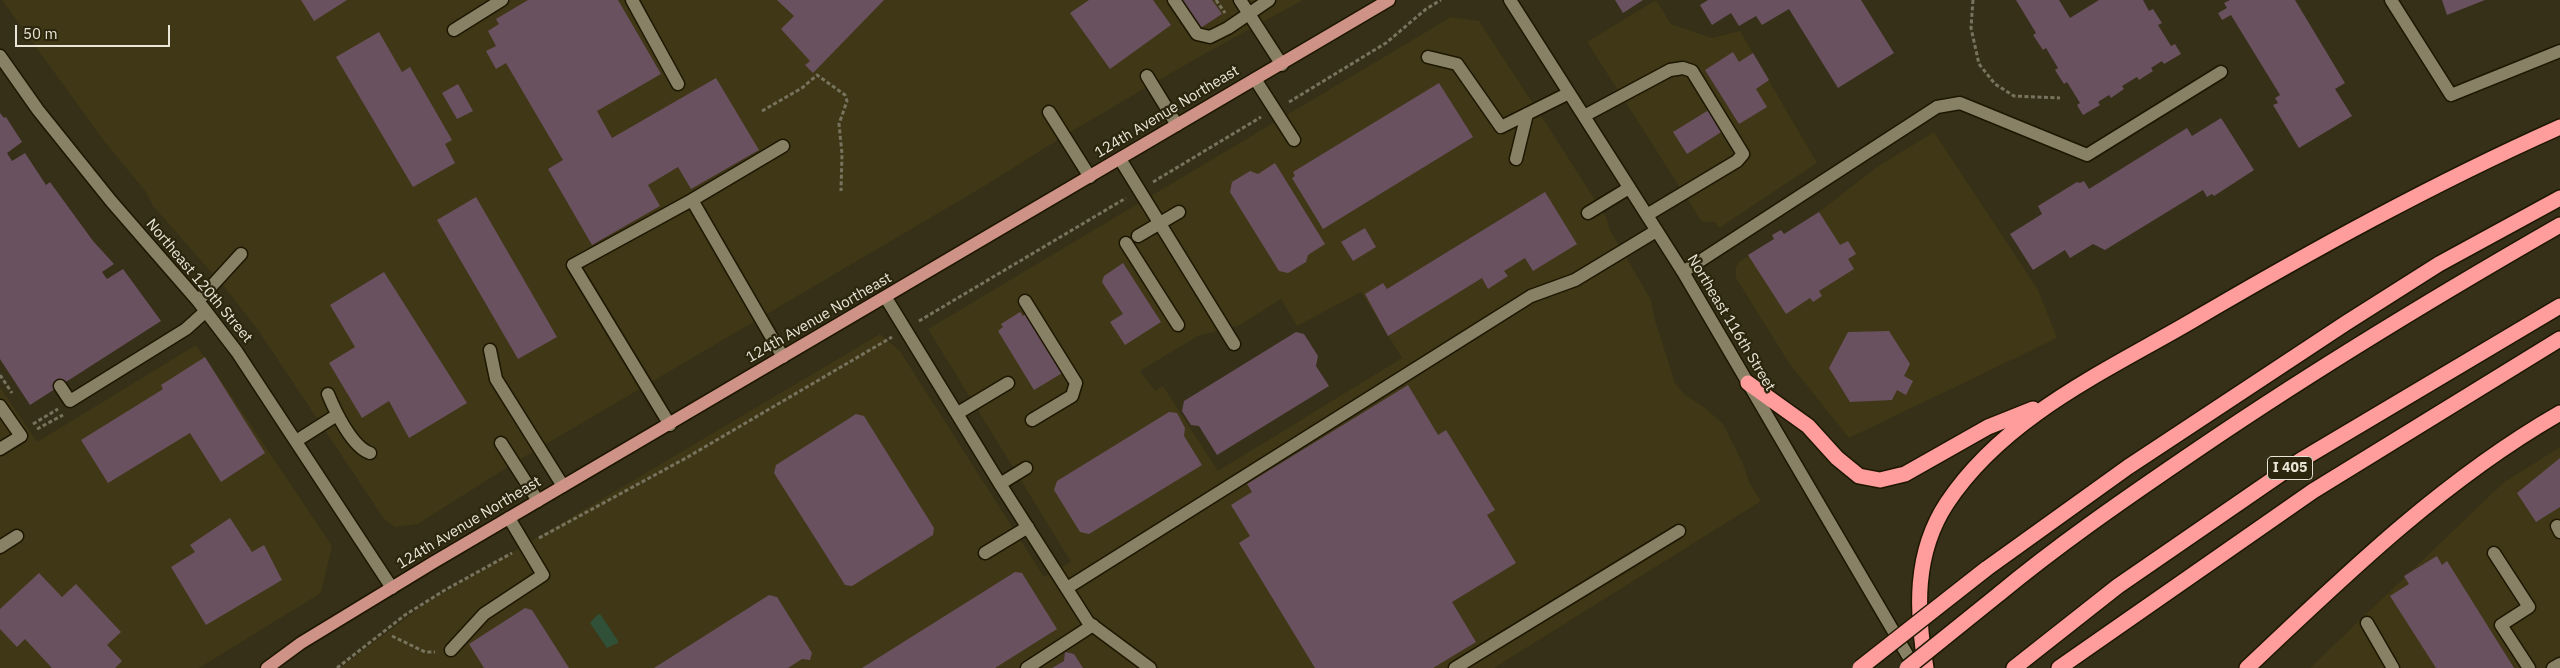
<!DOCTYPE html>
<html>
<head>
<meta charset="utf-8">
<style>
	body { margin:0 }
	#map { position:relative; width:2560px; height:668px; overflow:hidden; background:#353017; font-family:"IBM Plex Sans",sans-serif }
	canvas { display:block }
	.scale { position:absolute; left:15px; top:25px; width:155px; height:22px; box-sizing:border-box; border:2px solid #e9e6d7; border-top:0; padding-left:6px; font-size:15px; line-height:18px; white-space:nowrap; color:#e9e6d7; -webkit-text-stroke:4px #2b260d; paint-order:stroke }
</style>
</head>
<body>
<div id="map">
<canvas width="2560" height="668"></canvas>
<div class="scale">50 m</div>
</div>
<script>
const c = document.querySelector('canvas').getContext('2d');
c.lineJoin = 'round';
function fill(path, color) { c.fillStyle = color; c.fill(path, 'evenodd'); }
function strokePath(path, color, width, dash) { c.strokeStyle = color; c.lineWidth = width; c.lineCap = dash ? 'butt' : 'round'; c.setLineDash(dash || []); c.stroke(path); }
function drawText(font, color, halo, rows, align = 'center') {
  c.font = font + ' "IBM Plex Sans",sans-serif'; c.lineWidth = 4.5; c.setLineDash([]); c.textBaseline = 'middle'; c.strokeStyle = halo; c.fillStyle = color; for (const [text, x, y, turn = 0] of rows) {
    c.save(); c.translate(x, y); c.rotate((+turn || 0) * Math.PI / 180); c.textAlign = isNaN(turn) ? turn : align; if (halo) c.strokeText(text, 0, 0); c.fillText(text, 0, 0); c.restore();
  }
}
const built = new Path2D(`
	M 2,0 L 1303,0 L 1197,58 L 1077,128 L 986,185 L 514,463 L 418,524 L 395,527 L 384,519 L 258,330 L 226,289 L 153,206 L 146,192 L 104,141 Z
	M 1656,0 L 1671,24 L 1712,38 L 1740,31 L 1817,163 L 1719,228 L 1715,222 L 1702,222 L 1587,42 Z
	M 1451,17 L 1479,21 L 1549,128 L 1606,217 L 1610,230 L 1651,300 L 1655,320 L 1675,383 L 1685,395 L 1704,407 L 1723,424 L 1743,464 L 1750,484 L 1761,501 L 1494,668 L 340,668 L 425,604 L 880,334 L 900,351 L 1044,577 L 1071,562 L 928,329 ZM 1361,292 L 1402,358 L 1218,471 L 1163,386 L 1155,391 L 1140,371 L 1198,336 L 1240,325 L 1281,299 L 1297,326 Z
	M 1934,132 L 2038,290 L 2057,338 L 1849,438 L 1789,363 L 1736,278 L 1736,267 L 1739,262 L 1774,239 L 1772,235 L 1781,230 L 1784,234 L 1819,212 L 1877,167 Z
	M 196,345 L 226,388 L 332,546 L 321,593 L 199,668 L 0,668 L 0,387 L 37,442 Z
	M 2560,447 L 2560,668 L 2310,668 L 2503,483 Z`);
const green = new Path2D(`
	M 598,614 L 601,615 L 618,641 L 618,643 L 607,648 L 590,623 Z`);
const building = new Path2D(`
	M 301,0 L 347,0 L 314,21 Z
	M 528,0 L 618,0 L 661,74 L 597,111 L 612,138 L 716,78 L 759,150 L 691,189 L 678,167 L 648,185 L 660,206 L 592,245 L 548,169 L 563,160 L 506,63 L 496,69 L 486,51 L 496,46 L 488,31 L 499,24 L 496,19 Z
	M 777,0 L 884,0 L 813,73 L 805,65 L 810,61 L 781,29 L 794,16 Z
	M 1089,0 L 1153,0 L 1171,25 L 1110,69 L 1070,13 Z
	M 1179,0 L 1212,0 L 1222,14 L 1199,29 Z
	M 1615,0 L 1643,0 L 1623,13 Z
	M 1708,0 L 1861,0 L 1894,53 L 1838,88 L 1789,9 L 1762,25 L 1756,16 L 1739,26 L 1731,13 L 1712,25 L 1700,5 Z
	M 2016,0 L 2059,0 L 2070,18 L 2099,0 L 2143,0 L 2149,11 L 2153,9 L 2162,23 L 2158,25 L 2171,46 L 2175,44 L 2181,54 L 2164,64 L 2162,61 L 2151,68 L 2153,71 L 2139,80 L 2137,77 L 2122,86 L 2124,89 L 2111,98 L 2109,95 L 2098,102 L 2100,105 L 2083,115 L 2077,105 L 2080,103 L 2067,82 L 2064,84 L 2055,70 L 2058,68 L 2046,48 L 2043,50 L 2033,35 L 2036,33 Z
	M 2230,0 L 2295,0 L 2345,83 L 2335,89 L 2352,116 L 2299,148 L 2273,105 L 2278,103 L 2275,98 L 2280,95 L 2231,15 L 2222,20 L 2218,13 L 2227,8 L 2224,3 Z
	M 2442,0 L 2485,0 L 2447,15 Z
	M 379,32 L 402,72 L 410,67 L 452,140 L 445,144 L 455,163 L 413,187 L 336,57 Z
	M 1733,52 L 1739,62 L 1753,53 L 1769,80 L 1756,89 L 1767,107 L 1739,124 L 1705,70 Z
	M 1439,83 L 1473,137 L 1323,229 L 1292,178 L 1295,176 L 1293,172 Z
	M 458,84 L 473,111 L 457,119 L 442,93 Z
	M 1712,108 L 1726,129 L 1687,154 L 1673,132 Z
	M 0,113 L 4,118 L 6,117 L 22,142 L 7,153 L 12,161 L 25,153 L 46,185 L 50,182 L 93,241 L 114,264 L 102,272 L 107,279 L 123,269 L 161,321 L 30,405 L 0,359 Z
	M 2221,118 L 2254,170 L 2214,196 L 2212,194 L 2207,197 L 2203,190 L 2105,250 L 2093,244 L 2070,258 L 2065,250 L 2033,270 L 2010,234 L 2042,214 L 2038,206 L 2077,182 L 2080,183 L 2084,181 L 2089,189 L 2187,128 L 2192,136 Z
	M 1275,163 L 1325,244 L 1308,255 L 1306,262 L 1288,273 L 1279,271 L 1230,192 L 1232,182 L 1250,171 L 1258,174 Z
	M 1545,192 L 1577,244 L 1533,271 L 1525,258 L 1504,271 L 1508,276 L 1488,289 L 1482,278 L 1388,336 L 1365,294 L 1383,283 L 1387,289 Z
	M 476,197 L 557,337 L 518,359 L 437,220 Z
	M 1819,212 L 1840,245 L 1848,241 L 1856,254 L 1848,259 L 1854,269 L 1819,291 L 1822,296 L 1813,302 L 1810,298 L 1786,314 L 1748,255 L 1774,239 L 1772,235 L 1781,230 L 1784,234 Z
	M 1365,228 L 1376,247 L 1353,261 L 1341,242 Z
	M 1123,263 L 1161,322 L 1125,345 L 1110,322 L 1123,314 L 1102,282 L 1104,276 Z
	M 384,272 L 467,403 L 409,438 L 389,401 L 362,418 L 329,363 L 355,347 L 330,305 Z
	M 1020,312 L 1023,316 L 1028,312 L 1064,372 L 1034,390 L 998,331 L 1003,327 L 1001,324 Z
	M 1889,331 L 1910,364 L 1904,376 L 1913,381 L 1906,395 L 1897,390 L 1892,400 L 1850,402 L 1829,368 L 1848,332 Z
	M 1296,332 L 1304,334 L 1318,356 L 1316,366 L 1329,386 L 1217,455 L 1199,426 L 1191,425 L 1182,411 L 1184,401 Z
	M 205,357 L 265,453 L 221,482 L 190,433 L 108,483 L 81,440 L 160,391 L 163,389 L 161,385 Z
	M 1408,385 L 1438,435 L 1446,430 L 1495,510 L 1487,515 L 1516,563 L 1452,602 L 1476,642 L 1433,668 L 1315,668 L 1239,543 L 1250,536 L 1231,505 L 1252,492 L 1247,484 Z
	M 1169,412 L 1177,413 L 1185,428 L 1184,436 L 1202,465 L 1089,534 L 1080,532 L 1054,490 L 1057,481 Z
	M 856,414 L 864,416 L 934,528 L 933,535 L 852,586 L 845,585 L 774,473 L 776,465 Z
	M 2560,458 L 2560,507 L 2536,522 L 2517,493 Z
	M 230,518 L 252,552 L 264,545 L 282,580 L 206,625 L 171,567 L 195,552 L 190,545 Z
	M 2437,556 L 2442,565 L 2447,561 L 2514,668 L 2436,668 L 2390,596 L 2409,584 L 2404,576 Z
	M 1015,572 L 1022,573 L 1057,629 L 995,668 L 862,668 Z
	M 39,573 L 62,597 L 76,584 L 121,632 L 107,645 L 122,661 L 115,668 L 52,668 L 25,639 L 17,647 L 0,629 L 0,609 Z
	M 769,595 L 777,597 L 812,653 L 810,660 L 802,659 L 788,668 L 654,668 Z
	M 525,608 L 532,610 L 569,668 L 484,668 L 469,644 Z
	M 1065,652 L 1074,654 L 1083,668 L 1052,668 L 1064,661 Z`);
const path = new Path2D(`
	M 1216,0 L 1225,13
	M 1973,0 L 1971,28 L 1979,64 L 1995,84 L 2014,96 L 2060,98
	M 1289,102 L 1386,43 L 1426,9 L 1441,0
	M 762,111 L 802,88 L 817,75 L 845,95 L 847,101 L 839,124 L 842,154 L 841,191
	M 1153,182 L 1261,117
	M 919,321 L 1126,198
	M 0,375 L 12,393
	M 33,424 L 58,409
	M 37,429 L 63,415
	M 539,538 L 686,458 L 892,337
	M 392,636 L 425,652 L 435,652
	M 337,668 L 405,615 L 445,590 L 512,553`);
const minor = new Path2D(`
	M 632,0 L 678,84
	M 1174,0 L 1197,34 L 1210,37 L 1228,28 L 1269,0
	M 1240,0 L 1282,65
	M 1510,0 L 1683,272 L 1915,668
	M 2391,0 L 2451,95 L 2560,51
	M 454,30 L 502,0
	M 0,56 L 38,110 L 111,201 L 198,301 L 237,352 L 392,588
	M 1428,57 L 1457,64 L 1501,127 L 1569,93
	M 1147,76 L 1177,125
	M 1255,79 L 1294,140
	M 1049,112 L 1090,177
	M 1584,116 L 1670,70 L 1683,68 L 1692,71 L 1743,154 L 1737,161 L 1647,215
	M 1120,159 L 1234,344
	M 1516,159 L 1527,114
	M 692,200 L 783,146
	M 1588,213 L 1629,188
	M 1138,236 L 1179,212
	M 1126,243 L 1178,325
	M 1683,272 L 1937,107 L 1960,103 L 2087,155 L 2221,72
	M 886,298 L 1000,484 L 1088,622 L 1150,668
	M 198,301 L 241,254
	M 1025,301 L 1076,383 L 1072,396 L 1032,420
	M 490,350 L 496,379 L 563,486
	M 60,386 L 70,401 L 186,329 L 206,311
	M 328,394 C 335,411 352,447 370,453
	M 0,406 L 21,436 L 0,449
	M 958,413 L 1008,383
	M 670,425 L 573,265 L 692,200 L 783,357
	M 296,441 L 337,415
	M 501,443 L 538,501
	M 1000,484 L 1026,468
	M 2557,526 L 2560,532
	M 0,547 L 17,536
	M 985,553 L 1028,527
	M 2494,553 L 2529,607 L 2501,625 L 2529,668
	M 1067,588 L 1531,296 L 1575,280 L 1656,231
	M 2367,623 L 2393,668
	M 451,650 L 484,614 L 543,575 L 509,518
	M 1027,668 L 1093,625
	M 1455,668 L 1679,531
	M 2553,668 L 2560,664`);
const major = new Path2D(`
	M 267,668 L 301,643 L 434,562 L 1389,0`);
const highway = new Path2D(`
	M 1748,383 L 1808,426 L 1837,458 L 1859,476 L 1880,480 L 1905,474 L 1988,427 L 2033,409
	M 1986,569 L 2128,467 L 2346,323 L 2439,264 L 2560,198
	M 1999,594 C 2057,546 2119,503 2182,460 C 2304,376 2431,299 2560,225
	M 1926,668 C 1916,611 1914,553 1947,503 C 2004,417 2104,372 2190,322 C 2311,251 2432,184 2560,127
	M 2014,668 L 2118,586 L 2301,460 L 2560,306
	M 2059,668 L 2313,491 L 2560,339
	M 2247,668 C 2344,576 2443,480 2560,413`);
const highwayBridge = new Path2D(`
	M 1860,668 L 1986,569
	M 1907,668 L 1999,594`);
const shields = [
	[2290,468,45]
];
const shieldNames = [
	["I 405",2290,468]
];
const streetNames = [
	["124th Avenue Northeast",1167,112,-31],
	["Northeast 120th Street",199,281,50],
	["124th Avenue Northeast",819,318,-30],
	["Northeast 116th Street",1731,323,59],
	["124th Avenue Northeast",469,523,-31]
];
fill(built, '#3f3716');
fill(green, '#305038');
fill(building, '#6a5160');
strokePath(minor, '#1d1701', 15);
strokePath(major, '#1d1701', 15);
strokePath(highway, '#1d1701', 18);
strokePath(path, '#78735e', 3, [4, 2.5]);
strokePath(minor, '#888166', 12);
strokePath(major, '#cf9286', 12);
strokePath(highway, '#fe9d9c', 15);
strokePath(highwayBridge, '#1d1701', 18, []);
strokePath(highwayBridge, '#fe9d9c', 15);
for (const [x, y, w] of shields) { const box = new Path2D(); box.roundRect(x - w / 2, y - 11.5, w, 23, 4); c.fillStyle = '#2b260d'; c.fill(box); strokePath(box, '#e9e6d7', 1); }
drawText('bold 14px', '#e9e6d7', null, shieldNames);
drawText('15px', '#e9e6d7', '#2b260d', streetNames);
</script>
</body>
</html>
